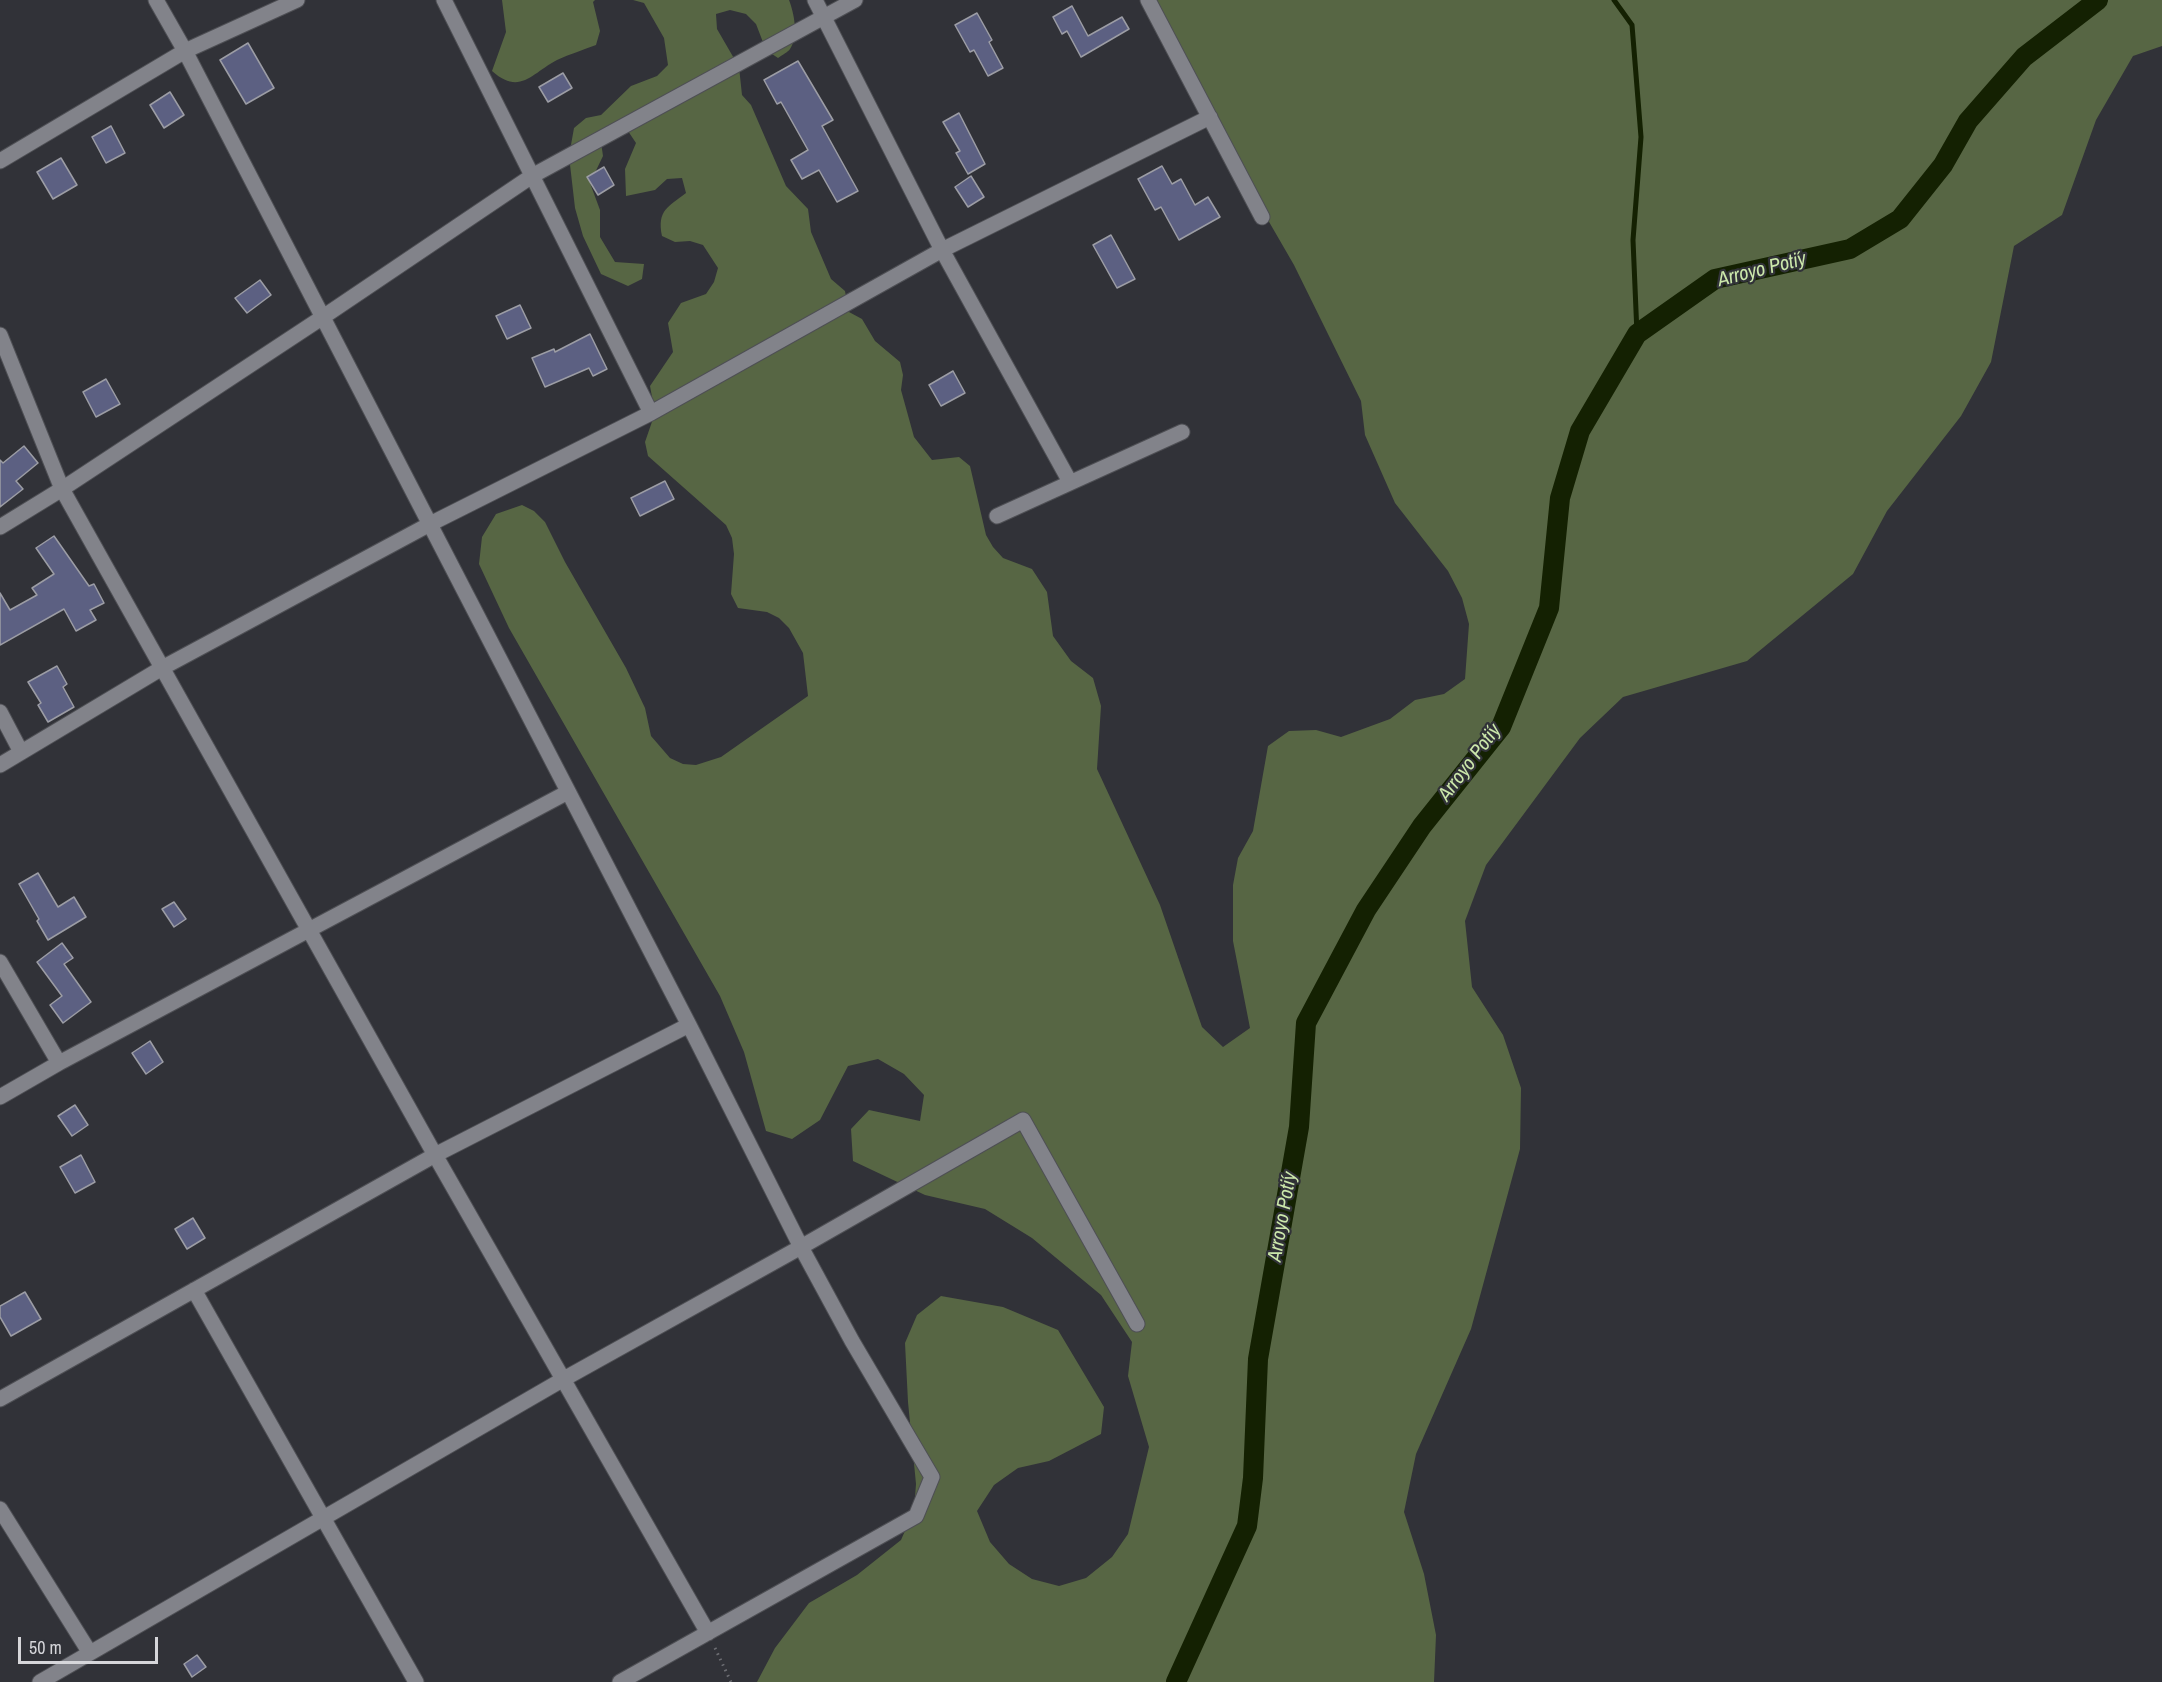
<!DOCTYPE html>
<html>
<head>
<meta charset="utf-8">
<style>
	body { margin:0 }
	#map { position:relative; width:2162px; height:1682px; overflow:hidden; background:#313238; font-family:"Archivo Narrow",sans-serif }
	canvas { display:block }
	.scale { position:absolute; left:18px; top:1637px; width:140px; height:27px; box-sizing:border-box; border:3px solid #d6d6da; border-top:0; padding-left:8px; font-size:18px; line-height:21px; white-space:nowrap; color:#d6d6da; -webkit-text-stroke:4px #313238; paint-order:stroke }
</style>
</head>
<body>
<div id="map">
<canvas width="2162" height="1682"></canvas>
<div class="scale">50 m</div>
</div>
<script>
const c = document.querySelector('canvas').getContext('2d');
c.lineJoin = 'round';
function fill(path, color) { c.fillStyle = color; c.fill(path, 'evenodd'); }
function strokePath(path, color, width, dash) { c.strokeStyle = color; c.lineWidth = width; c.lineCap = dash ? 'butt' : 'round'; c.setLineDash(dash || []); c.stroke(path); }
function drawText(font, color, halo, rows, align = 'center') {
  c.font = font + ' "Archivo Narrow",sans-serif'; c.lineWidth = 4.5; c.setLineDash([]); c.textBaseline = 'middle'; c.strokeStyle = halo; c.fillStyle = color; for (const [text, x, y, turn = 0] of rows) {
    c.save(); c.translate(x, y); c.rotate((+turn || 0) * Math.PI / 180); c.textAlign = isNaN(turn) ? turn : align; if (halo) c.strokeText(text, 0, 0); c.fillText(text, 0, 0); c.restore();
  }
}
const forest = new Path2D(`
	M 502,0 L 595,0 L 593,2 L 600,31 L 596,45 C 583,50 570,54 557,60 C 532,73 520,96 492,71 L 506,32 Z
	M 633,0 L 789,0 C 794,13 799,36 790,49 C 788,52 782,55 778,58 L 766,50 L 756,24 L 746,14 L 730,10 L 716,14 L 717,29 L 739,67 L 742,95 L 751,105 L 786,186 L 808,209 L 811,232 L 831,279 L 845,291 L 849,312 L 862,319 L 875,341 L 900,362 L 903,375 L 901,390 L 914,437 L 932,460 L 959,457 L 970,466 L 986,535 L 993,547 L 1003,558 L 1032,569 L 1047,592 L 1053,636 L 1071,661 L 1093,678 L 1101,706 L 1097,769 L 1160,905 L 1202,1027 L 1223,1047 L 1250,1028 L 1233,941 L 1233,885 L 1238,858 L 1253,831 L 1268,746 L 1289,731 L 1316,730 L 1341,737 L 1390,719 L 1415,700 L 1444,694 L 1465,679 L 1469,624 L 1462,598 L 1448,571 L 1395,503 L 1365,435 L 1361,401 L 1294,265 L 1213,125 L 1148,0 L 2162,0 L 2162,46 L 2133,56 L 2096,120 L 2062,215 L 2014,246 L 1991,362 L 1961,416 L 1887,511 L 1853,574 L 1747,661 L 1623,697 L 1580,738 L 1486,865 L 1465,921 L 1472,987 L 1503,1035 L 1521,1088 L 1520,1149 L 1471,1329 L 1416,1454 L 1404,1512 L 1424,1574 L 1436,1635 L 1434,1682 L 757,1682 L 775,1648 L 809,1603 L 857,1575 L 901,1540 L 914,1510 L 916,1484 L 908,1402 L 905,1343 L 917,1315 L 941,1296 L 1003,1307 L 1058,1330 L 1104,1407 L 1101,1434 L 1049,1461 L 1018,1468 L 994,1485 L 977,1511 L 990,1542 L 1009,1564 L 1032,1579 L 1059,1586 L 1086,1578 L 1112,1557 L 1128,1534 L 1149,1447 L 1128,1376 L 1132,1342 L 1101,1295 L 1032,1238 L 985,1209 L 925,1195 L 853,1161 L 851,1129 L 869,1110 L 920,1121 L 924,1095 L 904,1074 L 878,1059 L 848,1066 L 820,1120 L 792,1139 L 766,1131 L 744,1052 L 720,996 L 509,628 L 479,564 L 482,537 L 496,514 L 522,505 L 534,511 L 545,522 L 565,562 L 626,668 L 645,708 L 651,736 L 670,758 L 683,764 L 696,765 L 721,757 L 808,696 L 803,653 L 789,628 L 779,618 L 767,612 L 738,608 L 731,594 L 734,554 L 732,538 L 726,525 L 648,456 L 645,442 L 655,413 L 650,386 L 673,352 L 668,323 L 681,303 L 706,294 L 714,282 L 718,268 L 703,245 L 690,241 L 675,242 L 662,236 C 657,210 668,207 686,193 L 682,178 L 667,179 L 655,190 L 626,196 L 625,169 L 636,143 L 628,131 L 601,142 L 603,156 L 590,183 L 600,210 L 600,237 L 615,262 L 644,264 L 642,279 L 628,286 L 601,274 L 583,236 L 575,208 L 569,156 L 574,128 L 586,118 L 601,115 L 631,86 L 657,76 L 668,65 L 664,38 L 644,3 Z`);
const stream = new Path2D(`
	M 1614,0 L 1632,25 L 1641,137 L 1633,240 L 1637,334`);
const canal = new Path2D(`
	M 1176,1682 L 1247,1526 L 1253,1478 L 1258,1359 L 1299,1127 L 1306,1023 L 1366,910 L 1422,826 L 1501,727 L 1549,608 L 1560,498 L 1580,431 L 1637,334 L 1715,279 L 1850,249 L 1900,219 L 1943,165 L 1968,121 L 2024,57 L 2098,0`);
const building = new Path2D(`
	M 1072,6 L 1088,36 L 1122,17 L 1129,29 L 1081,57 L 1067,31 L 1062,34 L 1053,17 Z
	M 977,13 L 992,40 L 989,42 L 1003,68 L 988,76 L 974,50 L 970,52 L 955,25 Z
	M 248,43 L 274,88 L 246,104 L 220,60 Z
	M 798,61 L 833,120 L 822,126 L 858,191 L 837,202 L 819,170 L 802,179 L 791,160 L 808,150 L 781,102 L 777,104 L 764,80 Z
	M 563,73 L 572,88 L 548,102 L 539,87 Z
	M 170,92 L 184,115 L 164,128 L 150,105 Z
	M 959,113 L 985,164 L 968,174 L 956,153 L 960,151 L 943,122 Z
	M 111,126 L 125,153 L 106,163 L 92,137 Z
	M 61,158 L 77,185 L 53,199 L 37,172 Z
	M 1162,166 L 1172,184 L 1181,179 L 1195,205 L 1208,197 L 1220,217 L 1179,240 L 1161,207 L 1155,210 L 1138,179 Z
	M 604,167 L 614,185 L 598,195 L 587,177 Z
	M 971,176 L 984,197 L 968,207 L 955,187 Z
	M 1111,235 L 1135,279 L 1117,288 L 1093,245 Z
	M 260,280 L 271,295 L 247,313 L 235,298 Z
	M 520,305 L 531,328 L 507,339 L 496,316 Z
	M 590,334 L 607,369 L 593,376 L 589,368 L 545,387 L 532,358 L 554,349 L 555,352 Z
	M 953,371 L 965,393 L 941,406 L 929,385 Z
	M 106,379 L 120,404 L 96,417 L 83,392 Z
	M 24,446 L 38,463 L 16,481 L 23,489 L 0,507 L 0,460 L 3,463 Z
	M 665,481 L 674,499 L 640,516 L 631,498 Z
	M 54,536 L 89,586 L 94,584 L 104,603 L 90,610 L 96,620 L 76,631 L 64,609 L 0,645 L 0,593 L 10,610 L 37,595 L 32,588 L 54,574 L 36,548 Z
	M 57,666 L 67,684 L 63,687 L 74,707 L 48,722 L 38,705 L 41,703 L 28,682 Z
	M 38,873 L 58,907 L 74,897 L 86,917 L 48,940 L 37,921 L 39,919 L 19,884 Z
	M 174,902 L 186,919 L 174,927 L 162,909 Z
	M 62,943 L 73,958 L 64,964 L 91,1002 L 63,1023 L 50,1005 L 62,996 L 37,962 Z
	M 150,1041 L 163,1062 L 146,1074 L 132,1053 Z
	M 75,1105 L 88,1125 L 72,1136 L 58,1116 Z
	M 81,1155 L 95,1182 L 75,1193 L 60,1167 Z
	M 193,1218 L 205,1238 L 187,1249 L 175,1229 Z
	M 25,1292 L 41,1319 L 11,1336 L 0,1317 L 0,1306 Z
	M 197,1655 L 206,1667 L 192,1677 L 184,1664 Z`);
const path = new Path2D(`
	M 715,1648 L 731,1682`);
const minor = new Path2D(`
	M 156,0 L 185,51 L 689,1025 L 801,1247 L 852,1341 L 932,1477 L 916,1516 L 620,1682
	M 444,0 L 651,413
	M 815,0 L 942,250 L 1070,482
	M 1148,0 L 1262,217
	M 0,161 L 185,51 L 297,0
	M 0,335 L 62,489 L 435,1155 L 708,1633
	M 997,516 L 1182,432
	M 0,527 L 62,489 L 323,317 L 532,176 L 855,0
	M 0,712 L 21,752
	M 0,765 L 162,668 L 430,524 L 651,413 L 942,250 L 1210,117
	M 0,962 L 59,1063
	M 0,1097 L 59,1063 L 568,792
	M 194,1290 L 416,1682
	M 0,1399 L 435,1155 L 689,1025
	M 0,1509 L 90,1653
	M 40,1682 L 562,1380 L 801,1247 L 1023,1120 L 1137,1324`);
const waterNames = [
	["Arroyo Poti´y",1762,270,-14],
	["Arroyo Poti´y",1470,763,-53],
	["Arroyo Poti´y",1283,1217,-80]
];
fill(forest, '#576644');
strokePath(stream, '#142102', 5);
strokePath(canal, '#142102', 20);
fill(building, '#5c6082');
strokePath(building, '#9c9da5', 1.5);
strokePath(minor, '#4e4f54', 17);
strokePath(path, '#6e6f74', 3, [1.5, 4.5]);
strokePath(minor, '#82838a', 15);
drawText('italic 20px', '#cce8ab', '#313238', waterNames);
</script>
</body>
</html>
